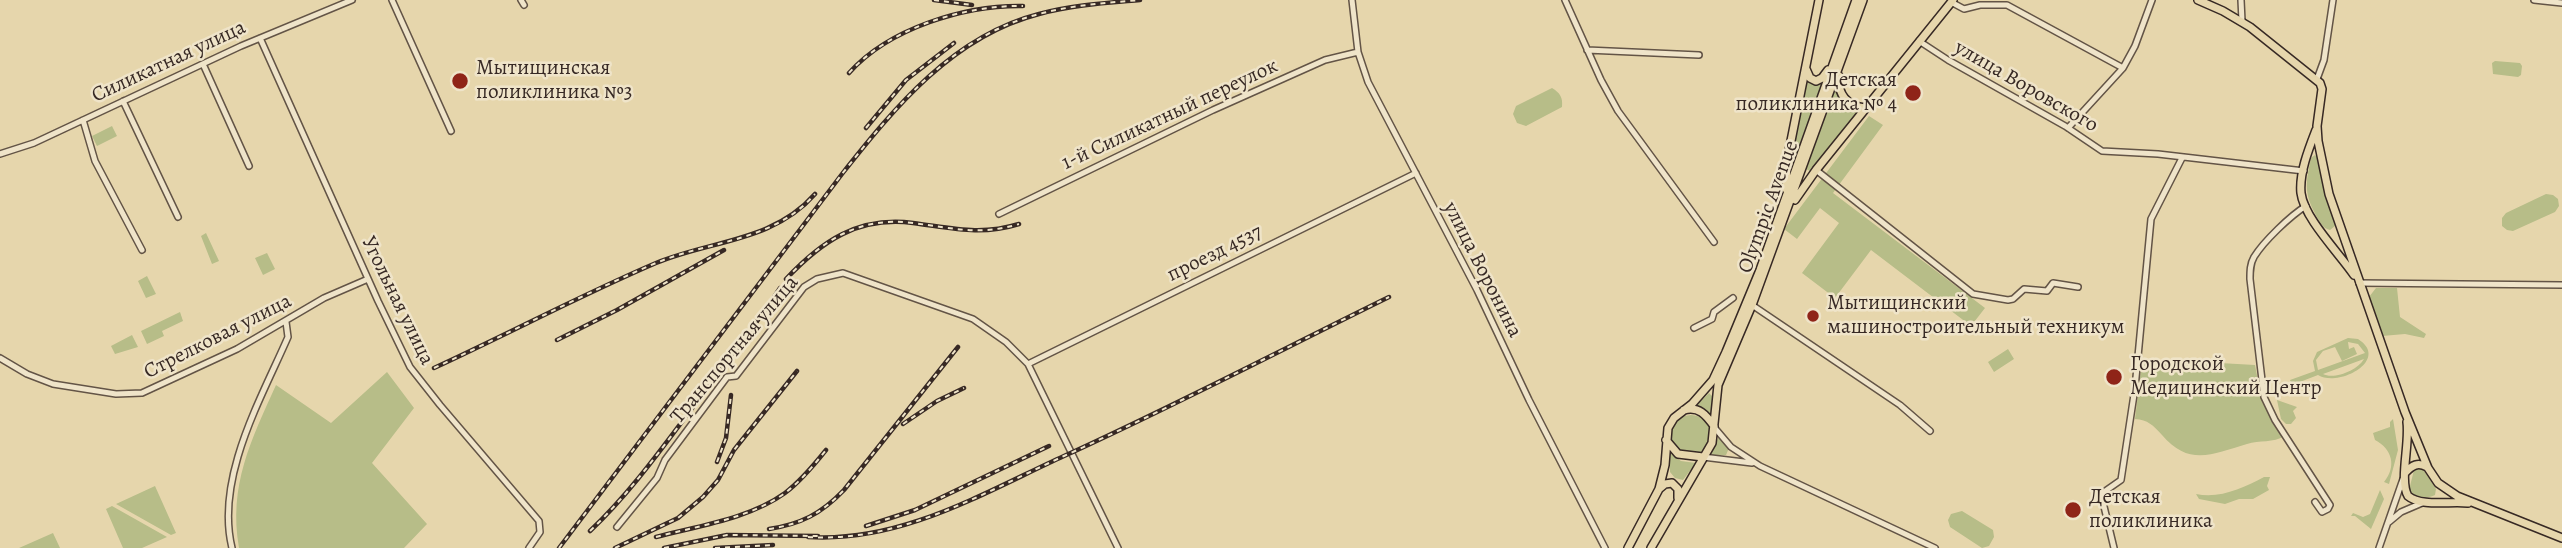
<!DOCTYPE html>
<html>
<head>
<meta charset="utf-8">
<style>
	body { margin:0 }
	canvas { display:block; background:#e6d6ac }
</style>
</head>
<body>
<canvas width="2562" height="548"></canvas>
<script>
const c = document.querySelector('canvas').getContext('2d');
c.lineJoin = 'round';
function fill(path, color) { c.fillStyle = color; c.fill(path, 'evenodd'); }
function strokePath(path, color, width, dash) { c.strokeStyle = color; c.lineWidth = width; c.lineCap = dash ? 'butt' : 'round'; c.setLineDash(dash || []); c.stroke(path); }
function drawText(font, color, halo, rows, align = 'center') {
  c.font = font + ' Alegreya,serif'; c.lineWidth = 5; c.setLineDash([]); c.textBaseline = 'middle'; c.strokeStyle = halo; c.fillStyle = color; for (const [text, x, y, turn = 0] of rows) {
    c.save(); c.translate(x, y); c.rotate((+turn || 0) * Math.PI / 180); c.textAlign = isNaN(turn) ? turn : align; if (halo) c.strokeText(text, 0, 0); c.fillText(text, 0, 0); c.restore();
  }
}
const green = new Path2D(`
	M 2495,61 L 2520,63 L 2522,66 L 2521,75 L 2518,77 L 2493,74 L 2492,63 Z
	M 1807,78 L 1817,84 L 1824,82 L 1793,164 L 1790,160 Z
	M 1552,88 C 1560,93 1563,97 1562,107 L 1526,126 L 1517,123 L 1513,114 L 1516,106 Z
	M 1834,89 L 1840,97 L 1860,110 L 1810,171 L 1806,169 Z
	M 1869,116 L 1883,125 L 1833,193 L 1985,308 L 1971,326 L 1871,250 L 1835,298 L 1802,273 L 1839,223 L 1820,208 L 1797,239 L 1784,229 Z
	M 112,126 L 117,136 L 97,146 L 92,136 Z
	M 2315,155 L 2319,159 L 2336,221 L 2335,226 L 2330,230 C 2323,228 2322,225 2318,219 C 2304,194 2305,186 2311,158 Z
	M 2546,194 L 2553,195 L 2558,199 L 2559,206 L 2555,212 L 2513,231 L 2507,230 L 2502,226 L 2502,218 L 2506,213 Z
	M 206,233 L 219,261 L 212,264 L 201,236 Z
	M 267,253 L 275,269 L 263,275 L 255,258 Z
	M 147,276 L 156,294 L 146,298 L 138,281 Z
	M 2376,288 L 2397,288 L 2400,317 L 2426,334 L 2424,338 L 2405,334 L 2382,336 L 2369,297 Z
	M 180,312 L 183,321 L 162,331 L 164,336 L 147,344 L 141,331 Z
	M 132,335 L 138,347 L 115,354 L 111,346 Z
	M 2348,338 L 2358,339 C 2391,360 2338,388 2318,375 L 2292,385 L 2290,380 L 2315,371 L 2313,361 L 2317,352 ZM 2348,342 L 2358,344 L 2365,353 L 2318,370 L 2316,360 L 2323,351 L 2335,347 L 2342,361 L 2357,354 L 2354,347 L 2349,349 ZM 2364,359 C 2358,370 2334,380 2323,374 Z
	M 2008,349 L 2014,359 L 1994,372 L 1988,362 Z
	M 2167,360 L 2255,365 L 2262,402 L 2284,436 C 2274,443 2259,440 2247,444 C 2213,454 2189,467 2162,435 C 2153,425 2148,420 2135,419 L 2142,361 L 2154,363 Z
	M 387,372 L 414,408 L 372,463 L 427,524 L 404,548 L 239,548 C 228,486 251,440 276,385 L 331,423 Z
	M 1709,393 L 1712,396 L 1713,418 L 1705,410 L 1694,408 Z
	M 2277,400 L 2297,407 L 2293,411 L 2296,418 L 2291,424 L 2286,424 L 2281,419 Z
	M1671 435a20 20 0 1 1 40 0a20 20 0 1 1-40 0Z
	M 2393,419 L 2398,450 L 2389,484 L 2384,482 C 2397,466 2392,449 2375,440 L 2373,433 L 2390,427 L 2390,422 Z
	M 1719,436 L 1729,448 L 1726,455 L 1710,455 Z
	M 1670,453 L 1681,461 L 1696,463 L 1683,480 L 1675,478 L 1670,472 Z
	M 2418,467 L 2422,468 L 2436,489 L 2435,495 C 2426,499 2415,500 2409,490 L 2414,470 Z
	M 2264,477 L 2270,477 L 2267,486 L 2269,490 L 2253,499 L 2239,499 L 2225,504 L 2199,499 L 2196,494 C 2220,499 2243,488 2264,477 Z
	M 155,486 L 176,533 L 171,535 L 116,504 Z
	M 2380,490 L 2384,499 L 2371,529 L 2355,516 L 2351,516 L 2353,513 L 2363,517 L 2370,514 Z
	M 112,506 L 167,537 L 142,548 L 123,548 L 106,509 Z
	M 1962,511 L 1993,530 L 1994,537 L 1989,546 L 1982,548 L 1950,527 L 1948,520 L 1951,514 Z
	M 53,533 L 60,548 L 19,548 Z`);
const minor = new Path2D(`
	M 392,0 L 451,131
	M 521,0 L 524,5
	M 1352,0 L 1358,52 L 1368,82 L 1477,290 L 1529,400 L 1605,548
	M 1565,0 L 1601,80 L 1618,111 L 1714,242
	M 2241,0 L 2242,21
	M 2534,0 L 2562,3
	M 1951,2 L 1964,9 L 1980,5 L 2007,5 L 2123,68
	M 260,38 L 378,301 L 410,367 L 440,405 L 539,521 L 540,532 L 529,548
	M 1919,41 L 1948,60 L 2065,126 L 2102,151 L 2158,154 L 2304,171
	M 1587,50 L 1699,55
	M 203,64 L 249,166
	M 2317,79 L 2324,60 L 2333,0
	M 123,101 L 178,217
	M 83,120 L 95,161 L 142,250
	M 2068,128 L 2123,68 L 2135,46 L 2152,0
	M 0,154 L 34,143 L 241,46 L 352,0
	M 1816,170 L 1973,294 L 2008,300 L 2013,299 L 2024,289 L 2047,291 L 2053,283 L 2078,287
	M 2306,206 C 2290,216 2264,241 2254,257 C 2250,264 2250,271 2250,279 L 2264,397 L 2275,420 L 2330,505 L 2328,509 L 2322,512 L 2315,502
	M 999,214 L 1213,110 L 1325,60 L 1358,52
	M 2359,283 L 2562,285
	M 1752,305 L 1900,405 L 1930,431
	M 1694,328 L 1712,319 L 1714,312 L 1733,298
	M 0,358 L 27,374 L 53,384 L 116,394 L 142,393 L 237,349 L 324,298 L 368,279
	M 1028,364 L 1416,173
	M 1714,427 L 1731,447 L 1760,466 L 1935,548
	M 1703,457 L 1752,463
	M 2389,522 L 2401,512 L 2422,503
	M 617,527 L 657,478 L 665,460 L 727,377 L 736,376 L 804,287 L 817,279 L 843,273 L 973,319 L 1006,342 L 1028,364 L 1118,548
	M 232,548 C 215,478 261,399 288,337 L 286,322
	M 2114,548 L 2101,494 L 2121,480 L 2135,388 L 2151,219 L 2182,158
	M 2379,548 L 2403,479`);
const major = new Path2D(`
	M 2198,0 L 2223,11 L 2250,27 L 2320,83 L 2322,89 L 2317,126 L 2318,141 L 2329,194 L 2405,412 L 2428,468 L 2438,483 L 2457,496 L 2562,538
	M 1806,69 L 1810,78 L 1816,81 L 1822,78 L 1828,70
	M 1839,76 C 1837,94 1847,106 1865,108
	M 2316,130 C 2309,148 2299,173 2301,193 C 2304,218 2339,253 2354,275
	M 1786,189 L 1787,161 L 1819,0
	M 1795,200 L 1816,170 L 1953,0
	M 1684,410 C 1699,406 1706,415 1714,426
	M 2407,422 C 2410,443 2399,481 2408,496 C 2421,507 2450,501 2468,503
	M 1666,440 L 1678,454 L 1703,457
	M 2405,473 C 2412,465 2418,462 2427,467
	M 1659,489 L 1665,484 L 1672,483 L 1678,489 L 1678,498
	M 1628,548 L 1659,489 L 1665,465 L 1668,428 L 1674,418 L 1692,404 L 1713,380 L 1726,352 L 1760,270 L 1856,0
	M 1651,548 L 1712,443 L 1718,385 L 1752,305 L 1863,0`);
const rail = new Path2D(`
	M 934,0 L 972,5
	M 849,73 C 889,28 965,5 1023,6
	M 866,128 L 906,80 L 954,43
	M 786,279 C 822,241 858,216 913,223 C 952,228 980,236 1019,224
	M 557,340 L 617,310 L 724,250
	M 434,368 C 508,334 581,295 656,263 C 711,240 773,242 815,194
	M 903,424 L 937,401 L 964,388
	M 717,462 L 726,438 L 731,395
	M 866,526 L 915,510 L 1049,446
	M 769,529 C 801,524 821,514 844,490 L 958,347
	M 590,531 C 627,496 657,455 687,415 C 719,373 751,332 780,288
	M 656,537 C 697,526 749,519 785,493 C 801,481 814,465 826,450
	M 808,537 C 901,543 983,493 1064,456 C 1174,406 1281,350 1389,297
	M 559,548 L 842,174 C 895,107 953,36 1039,14 C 1072,5 1106,3 1140,0
	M 615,548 L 678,518 L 703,497 L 718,480 L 734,450 L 797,371
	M 664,548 L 727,535 L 818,536
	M 715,548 L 773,545`);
const markers = [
	[460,81,9,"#8f2418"],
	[1913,93,9,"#8f2418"],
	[1813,316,7,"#8f2418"],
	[2114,377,9,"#8f2418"],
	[2073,510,9,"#8f2418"]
];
const streetNames = [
	["Силикатная улица",169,62,-25],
	["улица Воровского",2026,87,30],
	["1-й Силикатный переулок",1170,115,-25],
	["Olympic Avenue",1769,207,-70],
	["проезд 4537",1215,254,-26],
	["улица Воронина",1482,270,63],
	["Угольная улица",397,301,64],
	["Стрелковая улица",218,337,-27],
	["Транспортная улица",735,350,-50]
];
const poiNames = [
	["Мытищинская",476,69],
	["поликлиника №3",476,93],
	["Детская",1897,81,"right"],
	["поликлиника № 4",1897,105,"right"],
	["Мытищинский",1827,304],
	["машиностроительный техникум",1827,328],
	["Городской",2130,365],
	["Медицинский Центр",2130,389],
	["Детская",2089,498],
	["поликлиника",2089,522]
];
fill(green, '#b7bd88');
strokePath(minor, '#635446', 8);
strokePath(major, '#372924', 10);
strokePath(minor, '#efe4c9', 5);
strokePath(major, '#e6d6ac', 7);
strokePath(rail, '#372924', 4.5);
strokePath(rail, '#efe4c9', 2, [5]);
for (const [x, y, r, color] of markers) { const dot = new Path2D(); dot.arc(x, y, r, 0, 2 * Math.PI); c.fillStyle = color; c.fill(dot); strokePath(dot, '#efe4c9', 2.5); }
drawText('21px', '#372924', '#efe4c9', streetNames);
drawText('21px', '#372924', '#efe4c9', poiNames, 'left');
</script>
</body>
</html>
